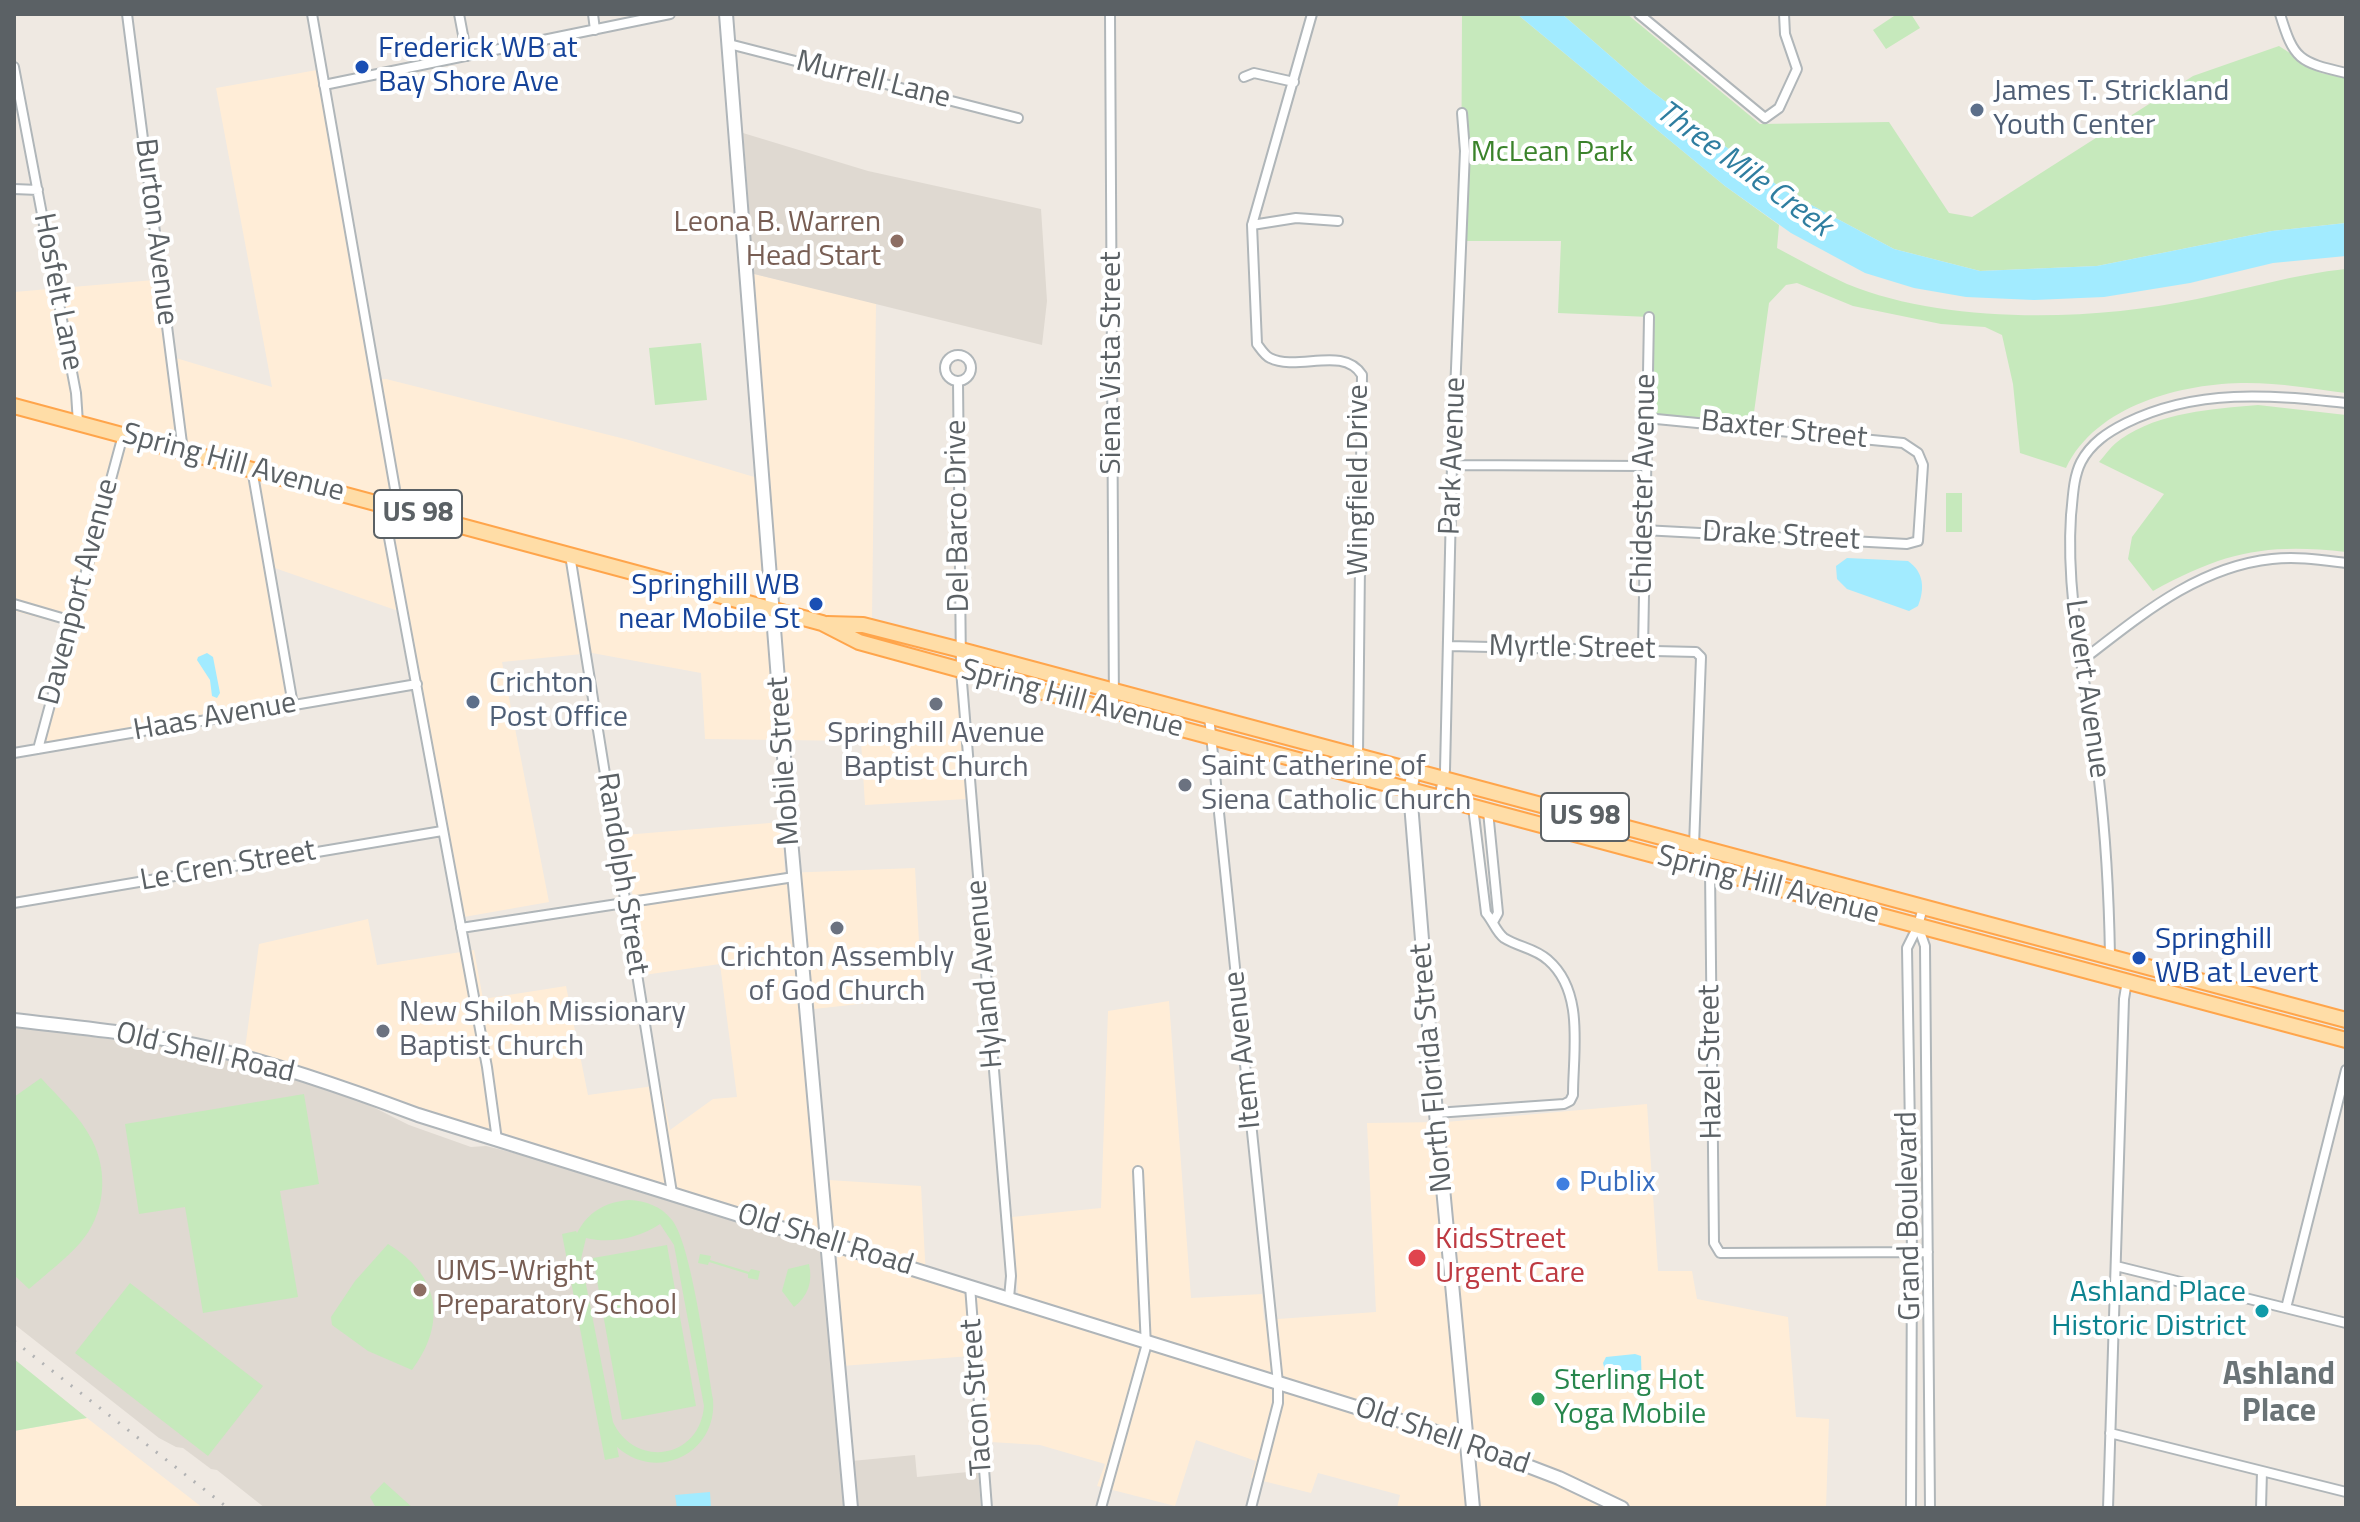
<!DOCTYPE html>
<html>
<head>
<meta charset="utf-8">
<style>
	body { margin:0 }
	#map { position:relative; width:2360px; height:1522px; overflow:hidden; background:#efe9e2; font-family:"Titillium Web",sans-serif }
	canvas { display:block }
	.frame { position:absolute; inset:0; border:16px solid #5b6165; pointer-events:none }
</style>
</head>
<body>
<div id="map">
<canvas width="2360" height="1522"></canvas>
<div class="frame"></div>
</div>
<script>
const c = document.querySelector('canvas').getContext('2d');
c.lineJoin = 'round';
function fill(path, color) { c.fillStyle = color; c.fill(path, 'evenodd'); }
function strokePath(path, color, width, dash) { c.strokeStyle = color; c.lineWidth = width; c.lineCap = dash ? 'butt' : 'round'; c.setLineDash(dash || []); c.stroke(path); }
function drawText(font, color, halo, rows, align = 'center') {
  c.font = font + ' "Titillium Web",sans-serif'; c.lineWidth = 8; c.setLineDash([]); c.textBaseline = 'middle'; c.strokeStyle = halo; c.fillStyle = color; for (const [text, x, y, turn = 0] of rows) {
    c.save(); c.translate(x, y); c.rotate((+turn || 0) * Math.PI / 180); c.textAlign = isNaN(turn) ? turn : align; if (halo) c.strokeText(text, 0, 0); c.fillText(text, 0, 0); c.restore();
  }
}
const commercial = new Path2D(`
	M 317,70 L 370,380 L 386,379 L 629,440 L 768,481 L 754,274 L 876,303 L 872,617 L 864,649 L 958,674 L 966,799 L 865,805 L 861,741 L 705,739 L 701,673 L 592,653 L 502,662 L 549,902 L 464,917 L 407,614 L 266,565 L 287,700 L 44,744 L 77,628 L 14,611 L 14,292 L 154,280 L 166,355 L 272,387 L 216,88 Z
	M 782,822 L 785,873 L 915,868 L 922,997 L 814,1009 L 829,1180 L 921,1186 L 926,1277 L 1019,1309 L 1012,1217 L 1101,1208 L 1108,1011 L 1169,1001 L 1191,1298 L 1262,1294 L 1264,1320 L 1376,1312 L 1367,1123 L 1446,1122 L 1647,1104 L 1658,1271 L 1692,1271 L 1697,1299 L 1788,1317 L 1796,1417 L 1829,1419 L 1826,1508 L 1397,1508 L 1400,1495 L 1318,1473 L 1311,1493 L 1251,1478 L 1256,1461 L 1196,1440 L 1175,1506 L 1097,1486 L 1105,1464 L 1040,1445 L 990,1442 L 983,1355 L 842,1366 L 837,1252 L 704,1210 L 245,1049 L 259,944 L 368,919 L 377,965 L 474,950 L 483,999 L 566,986 L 588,1095 L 661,1085 L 670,1130 L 713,1099 L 737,1097 L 720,964 L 644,975 L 624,835 Z
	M 87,1418 L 203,1508 L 14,1508 L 14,1431 Z`);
const education = new Path2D(`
	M 743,133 L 868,171 L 1041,209 L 1047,301 L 1042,345 L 754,274 Z
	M 14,1026 L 181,1049 L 244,1064 L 353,1097 L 409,1125 L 471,1147 L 486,1146 L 534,1158 L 819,1246 L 824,1253 L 841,1462 L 915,1455 L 917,1477 L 978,1471 L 981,1508 L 265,1508 L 217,1470 L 211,1469 L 183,1448 L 176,1447 L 159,1438 L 14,1324 Z`);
const green = new Path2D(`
	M 1462,14 L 1517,14 L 1725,186 L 1779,225 L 1777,248 C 1800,260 1823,273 1847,284 C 1947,325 2093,321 2197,299 C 2247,289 2295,274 2346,269 L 2346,393 C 2314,389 2280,383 2247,383 C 2182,383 2096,405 2066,468 L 2020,453 L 2013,384 L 2002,335 L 1985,327 L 1941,324 L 1853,306 L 1797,283 L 1786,285 L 1769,303 L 1752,427 L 1646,418 L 1649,317 L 1558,313 L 1561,241 L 1461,241 Z
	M 1562,14 L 1627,14 L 1760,124 L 1889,122 L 1949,213 L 1972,217 L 2193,76 L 2279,46 L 2321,73 L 2346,78 L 2346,223 L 2272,231 L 2097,266 L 1980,271 L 1894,249 L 1785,191 L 1646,87 Z
	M 1897,14 L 1911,14 L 1920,28 L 1886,49 L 1873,30 Z
	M 701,343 L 707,400 L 655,405 L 649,348 Z
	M 2258,405 L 2346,415 L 2346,552 C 2266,543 2224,552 2153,591 L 2128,559 L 2132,537 L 2164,494 L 2099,462 C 2106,454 2112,445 2121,439 C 2160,412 2212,409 2258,405 Z
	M 1946,493 L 1962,493 L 1962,532 L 1946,532 Z
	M 41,1078 C 58,1097 80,1116 92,1140 C 109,1173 105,1215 80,1243 C 65,1260 46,1274 29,1289 L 14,1275 L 14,1097 Z
	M 304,1094 L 319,1184 L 280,1191 L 298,1297 L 203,1313 L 185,1207 L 139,1214 L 125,1124 Z
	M 629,1200 C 646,1201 661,1206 672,1220 C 691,1243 707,1363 713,1399 C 718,1453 657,1483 617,1447 L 619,1457 L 605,1460 L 562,1234 L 576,1231 L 577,1233 C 588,1212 605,1202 629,1200 ZM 660,1224 L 674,1245 L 704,1406 C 700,1459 635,1469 613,1422 L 581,1259 L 586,1238 C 611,1244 639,1238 660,1224 Z
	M 388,1244 C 439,1275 448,1322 412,1370 L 368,1351 L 332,1325 L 331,1317 L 355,1281 Z
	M 667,1245 L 696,1406 L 622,1420 L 593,1258 Z
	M 700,1254 L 711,1256 L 710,1260 L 749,1272 L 751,1269 L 760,1271 L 758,1280 L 748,1278 L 748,1274 L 709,1262 L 708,1265 L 698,1263 Z
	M 809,1264 C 813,1282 808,1296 794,1307 L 782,1291 L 788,1269 Z
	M 130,1283 L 263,1386 L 208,1456 L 75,1353 Z
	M 14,1359 L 87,1418 L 14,1431 Z
	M 384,1482 L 413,1508 L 376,1508 L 370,1497 Z`);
const water = new Path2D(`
	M 1517,14 L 1562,14 L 1646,87 L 1785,191 L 1894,249 L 1980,271 L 2097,266 L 2272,231 L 2346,223 L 2346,256 L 2273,263 L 2190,283 L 2104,297 L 2034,300 L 1966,297 L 1914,288 L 1865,273 L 1791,233 L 1725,186 Z
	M 1847,558 L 1908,561 C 1924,572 1925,589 1918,606 L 1909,611 L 1847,589 L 1837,579 L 1836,566 Z
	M 207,653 L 213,657 L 220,693 L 217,698 L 212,696 L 210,680 L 197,660 L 198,657 Z
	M 1635,1354 L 1641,1356 L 1642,1389 L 1638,1394 L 1608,1382 L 1603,1363 L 1606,1357 Z
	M 710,1492 L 711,1508 L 677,1508 L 675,1495 Z`);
const street = new Path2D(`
	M 127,14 L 183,451
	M 312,14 L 395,489 L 387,527 L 487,1067 L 497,1140
	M 459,14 L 467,56
	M 593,14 L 595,30
	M 1110,14 L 1114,711
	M 1312,14 L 1252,225 L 1257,344 C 1260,348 1265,356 1270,358 C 1298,372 1343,345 1362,375 L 1358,754
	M 1639,14 L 1765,118 L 1779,108 L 1797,69 L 1785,34 L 1784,14
	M 2280,14 C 2294,60 2299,62 2346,73
	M 729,44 L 1018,118
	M 14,67 L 76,393 L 78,423
	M 1244,77 L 1254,73 L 1294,82
	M 324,85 L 670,14
	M 14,189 L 38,190
	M 1252,225 L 1296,218 L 1338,221
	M945 368a13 13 0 1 1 26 0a13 13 0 1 1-26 0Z
	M 958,381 L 961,670 L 1011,1276 L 1009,1298
	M 1452,465 L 1644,466
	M 252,469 L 293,705
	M 1643,530 L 1907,544 L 1918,541 L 1923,465 L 1918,453 L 1903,443 L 1646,418
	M 570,555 L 672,1193
	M 14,604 L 72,621
	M 1449,646 L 1696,652 L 1701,657 L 1694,846 L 1710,870 L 1714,1243 L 1720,1253 L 1928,1252
	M 1643,650 L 1649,317
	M 2080,662 C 2139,617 2196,567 2272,559 C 2297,556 2322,560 2346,563
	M 1209,716 L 1278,1383 L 1278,1403 L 1251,1508
	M 38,749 L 123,435
	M 14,753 L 417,684
	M 1439,798 L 1445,770 L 1452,465 L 1465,151 L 1462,113
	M 1488,811 L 1498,913 L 1493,922
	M 14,903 L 442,831
	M 1918,926 L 1925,946 L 1930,1508
	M 461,928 L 794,877
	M 2110,956 C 2109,897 2106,839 2099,780 C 2089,692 2065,605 2071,515 C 2073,498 2073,478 2081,462 C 2091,443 2108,432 2126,423 C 2197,388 2270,395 2346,403
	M 1436,1113 L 1564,1104 L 1570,1101 L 1573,1095 C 1573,1051 1585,992 1548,960 C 1535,948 1518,947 1504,938 C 1496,932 1493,921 1486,913 L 1473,807
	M 2116,1266 L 2346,1323
	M 970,1286 L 987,1508
	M 2286,1308 L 2346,1070
	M 2110,1433 L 2346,1492
	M 1101,1508 L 1146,1347 L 1138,1171
	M 1911,1508 L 1912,1252 L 1907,948 L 1918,926 L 1923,907
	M 2108,1508 L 2124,999 L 2127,981
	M 2261,1508 L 2262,1471`);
const secondary = new Path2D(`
	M 726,14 L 787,795 L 851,1508
	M 1414,771 L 1410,791 L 1436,1113 L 1473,1508
	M 14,1020 C 81,1028 149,1034 214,1049 C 283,1066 351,1090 418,1115 L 1452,1437 L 1559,1478 L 1622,1508`);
const primary = new Path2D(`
	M 14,406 L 774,610 L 822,623 L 859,642 L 961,670 L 2346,1040
	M 827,624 L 863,625 L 961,650 L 2346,1020`);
const rail = new Path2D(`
	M 14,1341 L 228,1508`);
const markers = [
	[362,67,8,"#1a4fb4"],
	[1977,110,8,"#5c6f8a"],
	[897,241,8,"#8d6e63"],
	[816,604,8,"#1a4fb4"],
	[473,702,8,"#5c6f8a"],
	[936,704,8,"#6b7280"],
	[1185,785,8,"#6b7280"],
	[837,928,8,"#6b7280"],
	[2139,958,8,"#1a4fb4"],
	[383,1031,8,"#6b7280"],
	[1563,1184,8,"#3f7fe0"],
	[1417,1258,10,"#e0444e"],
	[420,1290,8,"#8d6e63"],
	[2262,1311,8,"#0f9aa8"],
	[1538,1399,8,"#2e9e5b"]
];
const shields = [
	[418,514,88],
	[1585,817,88]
];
const shieldNames = [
	["US 98",418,514],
	["US 98",1585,817]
];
const transitNames = [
	["Frederick WB at",378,50],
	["Bay Shore Ave",378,84],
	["Springhill WB",800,587,"right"],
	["near Mobile St",800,621,"right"],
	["Springhill",2155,941],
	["WB at Levert",2155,975]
];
const streetNames = [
	["Murrell Lane",873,81,14],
	["Burton Avenue",155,232,83],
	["Hosfelt Lane",57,292,79],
	["Siena Vista Street",1113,363,-90],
	["Baxter Street",1784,431,6],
	["Park Avenue",1454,456,-88],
	["Spring Hill Avenue",233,464,15],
	["Wingfield Drive",1360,480,-90],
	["Chidester Avenue",1645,484,-89],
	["Del Barco Drive",959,516,-91],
	["Drake Street",1781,537,3],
	["Davenport Avenue",80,592,-75],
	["Myrtle Street",1572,649,1],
	["Levert Avenue",2086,689,82],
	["Spring Hill Avenue",1072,700,15],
	["Haas Avenue",215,718,-10],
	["Mobile Street",785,761,-94],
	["Le Cren Street",228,867,-10],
	["Randolph Street",621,874,81],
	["Spring Hill Avenue",1768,886,15],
	["Hyland Avenue",986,974,-95],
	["Item Avenue",1244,1050,-96],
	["Old Shell Road",205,1054,13],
	["Hazel Street",1712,1062,-91],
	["North Florida Street",1433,1068,-95],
	["Grand Boulevard",1910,1216,-91],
	["Old Shell Road",825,1241,17],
	["Tacon Street",978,1397,-94],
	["Old Shell Road",1442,1437,19]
];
const serviceNames = [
	["James T. Strickland",1993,93],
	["Youth Center",1993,127],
	["Crichton",489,685],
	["Post Office",489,719]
];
const parkNames = [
	["McLean Park",1552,154]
];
const educationNames = [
	["Leona B. Warren",881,224],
	["Head Start",881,258],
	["UMS-Wright",436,1273,"left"],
	["Preparatory School",436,1307,"left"]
];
const worshipNames = [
	["Springhill Avenue",936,735],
	["Baptist Church",936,769],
	["Saint Catherine of",1201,768,"left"],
	["Siena Catholic Church",1201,802,"left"],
	["Crichton Assembly",837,959],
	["of God Church",837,993],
	["New Shiloh Missionary",399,1014,"left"],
	["Baptist Church",399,1048,"left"]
];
const shopNames = [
	["Publix",1579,1184]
];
const healthNames = [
	["KidsStreet",1435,1241],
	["Urgent Care",1435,1275]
];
const cultureNames = [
	["Ashland Place",2246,1294],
	["Historic District",2246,1328]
];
const leisureNames = [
	["Sterling Hot",1554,1382],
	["Yoga Mobile",1554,1416]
];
const waterNames = [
	["Three Mile Creek",1743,170,36]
];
const neighbourhoodNames = [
	["Ashland",2279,1376],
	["Place",2279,1413]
];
fill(commercial, '#ffedd7');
fill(education, '#dfd9d1');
fill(green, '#c6e9bc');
fill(water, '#a2ebff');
strokePath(street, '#b0b6b9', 12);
strokePath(secondary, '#afb5b9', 16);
strokePath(primary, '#ffa54b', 18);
strokePath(street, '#fff', 8);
strokePath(secondary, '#fff', 12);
strokePath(primary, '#ffdda7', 14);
strokePath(rail, '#b2b3b4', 3, [2, 10]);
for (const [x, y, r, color] of markers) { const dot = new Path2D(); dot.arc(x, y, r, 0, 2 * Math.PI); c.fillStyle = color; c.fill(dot); strokePath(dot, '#fff', 3); }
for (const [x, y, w] of shields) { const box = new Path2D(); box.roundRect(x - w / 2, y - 24, w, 48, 6); c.fillStyle = '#fff'; c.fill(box); strokePath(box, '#5b6165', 2); }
drawText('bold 28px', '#5b6165', null, shieldNames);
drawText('30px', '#164399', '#fff', transitNames, 'left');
drawText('30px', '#5b6165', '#fff', streetNames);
drawText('30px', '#4e5e75', '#fff', serviceNames, 'left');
drawText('30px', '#3b832b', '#fff', parkNames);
drawText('30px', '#785e54', '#fff', educationNames, 'right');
drawText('30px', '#5b616d', '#fff', worshipNames);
drawText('30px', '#366cbe', '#fff', shopNames, 'left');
drawText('30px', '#be3a42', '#fff', healthNames, 'left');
drawText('30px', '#0d838f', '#fff', cultureNames, 'right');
drawText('30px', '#27864d', '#fff', leisureNames, 'left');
drawText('italic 32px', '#2f7ea0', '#fff', waterNames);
drawText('bold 32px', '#6b7477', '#fff', neighbourhoodNames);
</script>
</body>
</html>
